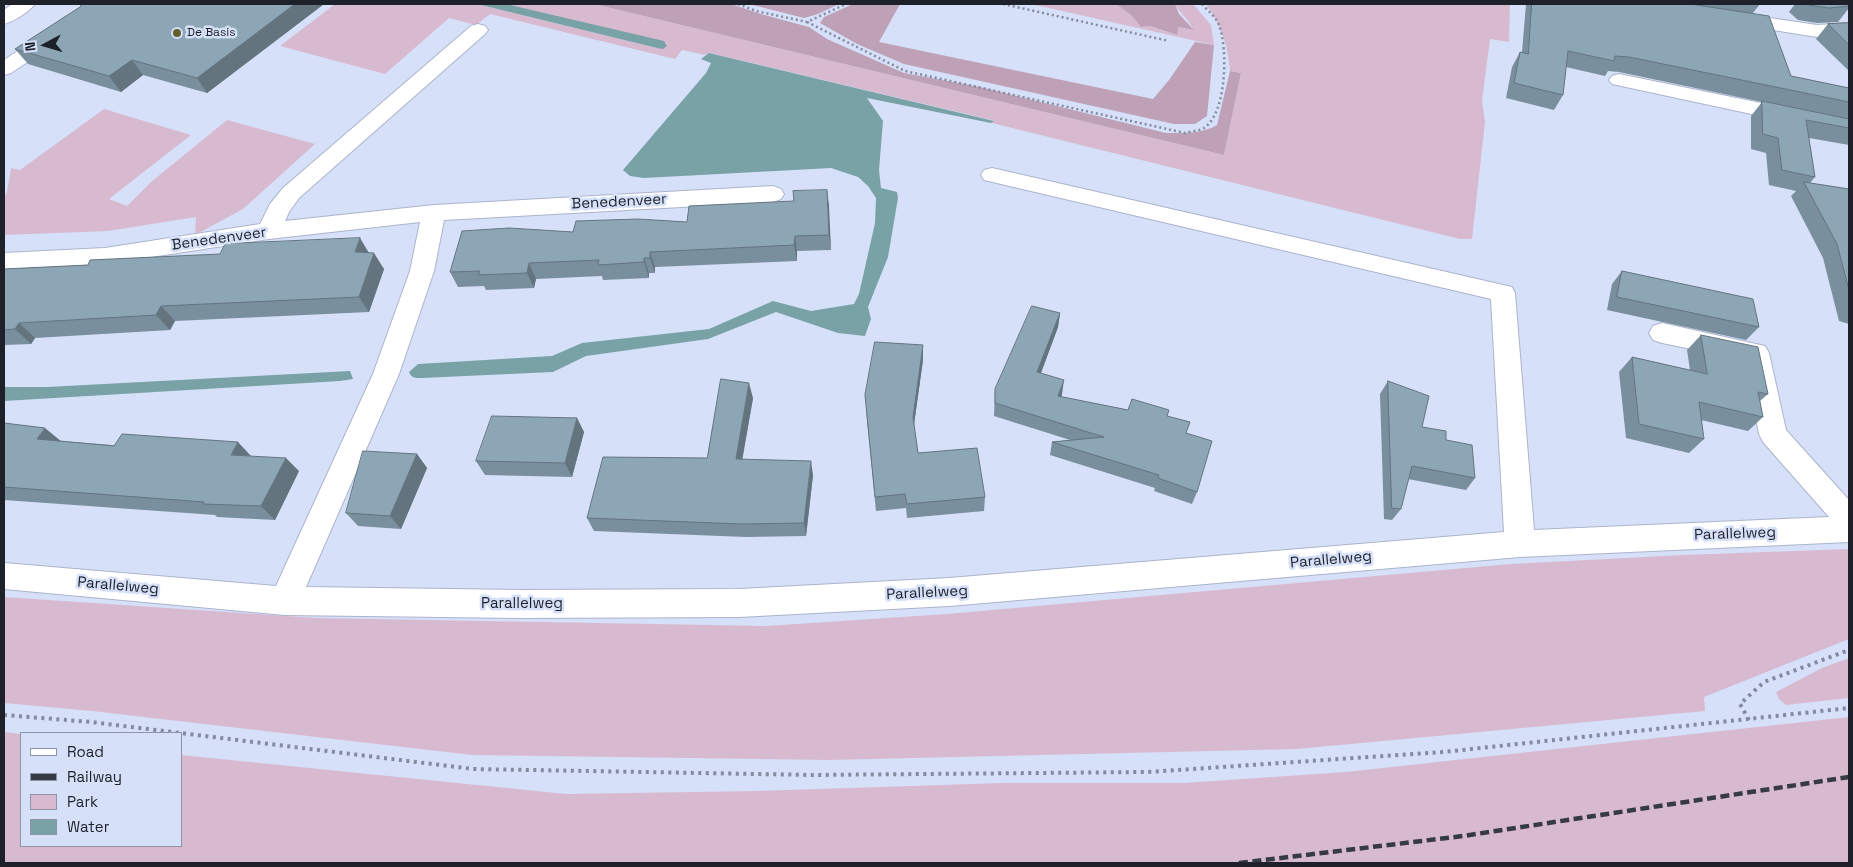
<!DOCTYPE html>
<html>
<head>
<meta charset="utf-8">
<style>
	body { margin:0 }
	#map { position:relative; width:1853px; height:867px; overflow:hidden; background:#d6e0f9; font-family:"Space Grotesk",sans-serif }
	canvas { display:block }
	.frame { position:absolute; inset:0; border:5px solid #1e212a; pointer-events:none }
	.legend { position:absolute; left:20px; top:732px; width:162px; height:115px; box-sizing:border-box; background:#d6e0f9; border:1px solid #8c94a6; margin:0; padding:6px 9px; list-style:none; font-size:15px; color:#1e212a }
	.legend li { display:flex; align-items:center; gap:10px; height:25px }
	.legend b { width:25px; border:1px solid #8c94a6 }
	.north { position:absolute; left:20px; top:20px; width:50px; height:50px; -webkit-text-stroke:4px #d6e0f9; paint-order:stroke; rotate:264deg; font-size:14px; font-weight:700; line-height:20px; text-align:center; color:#1e212a }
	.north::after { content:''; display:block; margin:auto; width:18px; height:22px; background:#1e212a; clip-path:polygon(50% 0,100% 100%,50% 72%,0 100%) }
</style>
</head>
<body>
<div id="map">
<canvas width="1853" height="867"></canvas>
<div class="frame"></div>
<ul class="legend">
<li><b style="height:6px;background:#fff"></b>Road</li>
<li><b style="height:6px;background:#363a45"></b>Railway</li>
<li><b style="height:14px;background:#d8bad0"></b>Park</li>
<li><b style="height:14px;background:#79a2a6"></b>Water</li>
</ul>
<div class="north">N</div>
</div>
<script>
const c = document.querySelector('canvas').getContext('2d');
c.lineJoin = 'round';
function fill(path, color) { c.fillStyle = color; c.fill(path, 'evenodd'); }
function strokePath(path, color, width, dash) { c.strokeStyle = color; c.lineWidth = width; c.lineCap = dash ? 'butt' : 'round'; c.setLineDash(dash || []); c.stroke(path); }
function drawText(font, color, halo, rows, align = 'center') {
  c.font = font + ' "Space Grotesk",sans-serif'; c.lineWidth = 5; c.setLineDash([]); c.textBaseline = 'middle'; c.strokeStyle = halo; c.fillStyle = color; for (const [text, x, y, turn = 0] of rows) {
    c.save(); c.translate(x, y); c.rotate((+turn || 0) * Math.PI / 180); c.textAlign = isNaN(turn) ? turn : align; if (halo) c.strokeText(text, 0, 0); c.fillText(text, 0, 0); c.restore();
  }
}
const green = new Path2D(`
	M 335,4 L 477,4 L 657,48 L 667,43 L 506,4 L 594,4 L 1224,155 L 1241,73 L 1230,71 C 1227,41 1222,29 1206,4 L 1510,4 L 1509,42 L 1490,39 L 1482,101 L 1485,122 L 1472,239 L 1460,239 L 988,122 L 991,123 L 994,121 L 992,120 L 710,53 L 705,55 L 682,50 L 675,59 L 490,14 L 476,25 L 449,18 L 385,74 L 280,46 Z
	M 1031,4 L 1116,4 L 1131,15 L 1141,27 L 1150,26 L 1176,35 L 1177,27 L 1193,30 C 1190,20 1180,14 1175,4 L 1193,4 L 1211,25 L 1214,45 Z
	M 104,109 L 191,135 L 109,199 L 127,206 L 151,182 L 227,120 L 315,144 L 243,209 L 195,235 L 196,217 L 108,231 L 4,235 L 4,197 L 7,192 L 11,168 L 20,170 Z
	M 1849,549 L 1849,639 L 1704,697 L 1705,711 L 1297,749 L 829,760 L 472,755 L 92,711 L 4,703 L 4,597 L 316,618 L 766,626 L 947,614 L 1511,564 L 1683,555 Z
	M 1849,658 L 1849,698 L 1786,705 L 1779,699 L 1776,692 L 1822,668 Z
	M 1849,717 L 1849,863 L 4,863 L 4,732 L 21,734 L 21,846 L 181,846 L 181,755 L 566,794 L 757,791 L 1002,783 L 1184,783 L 1346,772 Z`);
const forest = new Path2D(`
	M 594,4 L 731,4 L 761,14 L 809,27 L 827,39 L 904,73 L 980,87 L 1166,133 C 1183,133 1202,134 1217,125 L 1230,71 L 1241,73 L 1224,155 Z
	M 749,4 L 839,4 L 818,14 L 804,18 Z
	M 853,4 L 900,4 L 879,42 L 1153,99 L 1169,80 L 1195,42 L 1214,45 L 1207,116 L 1195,124 L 1174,124 L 904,64 L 857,44 L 820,23 L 824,17 Z
	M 1116,4 L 1175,4 L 1179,14 L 1194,30 L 1178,27 L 1177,35 L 1150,26 L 1141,27 L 1131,15 Z`);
const water = new Path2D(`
	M 477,4 L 506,4 L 664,41 L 667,46 L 663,49 L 657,48 Z
	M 709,53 L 994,121 L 991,123 L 867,98 L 883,121 L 879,170 L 881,188 L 897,192 L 898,198 L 888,257 L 868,307 L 871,319 L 865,336 L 838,333 L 776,312 L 708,339 L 586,356 L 553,372 L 422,378 C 416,378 412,379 409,372 L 418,364 L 552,356 L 582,343 L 709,329 L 773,301 L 811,311 L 854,304 L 859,294 L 875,223 L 876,198 L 868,186 L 858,177 L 831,168 L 644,178 L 630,176 L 623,170 L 706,73 L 711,63 L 701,59 Z
	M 350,371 L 353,379 L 340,381 L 4,401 L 4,387 L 47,387 Z`);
const pathFar1 = new Path2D(`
	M 738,4 L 756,11 L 807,22 L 846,4
	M 1003,4 L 1169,41
	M 807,22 L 905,71 L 1185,133 C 1191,131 1199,131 1204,128 C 1227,113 1228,48 1219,25 C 1216,17 1208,11 1202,4`);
const path = new Path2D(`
	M 4,715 L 91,722 L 473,769 L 813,775 L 1147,772 L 1444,752 L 1849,708
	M 1749,720 L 1740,704 L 1764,682 L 1849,650`);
const minor = new Path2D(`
	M 12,4 L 35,4 C 28,13 14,21 4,24 L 4,10 Z
	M 1736,13 L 1817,25 L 1849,23 L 1849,35 L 1817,37 L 1729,23 L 1726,19 L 1729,15 Z
	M 478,24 L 485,26 L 488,30 L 485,34 L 299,198 L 289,212 L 285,221 L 434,205 L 773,186 L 781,189 L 784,194 L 781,199 L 773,202 L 444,220 L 434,271 L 399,374 L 306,587 L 521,590 L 739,589 L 949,578 L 1504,532 L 1491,299 L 984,180 L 981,175 L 984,170 L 992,168 L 1512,287 L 1515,293 L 1534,530 L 1829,517 L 1763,442 L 1759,434 L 1745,360 L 1662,343 L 1653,340 L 1649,333 L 1653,326 L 1662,323 L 1765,346 L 1769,353 L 1786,430 L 1849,500 L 1849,542 L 1520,557 L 949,606 L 739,617 L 521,618 L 285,615 L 4,589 L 4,563 L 276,586 L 373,374 L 410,271 L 420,222 L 269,239 L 105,264 L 4,271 L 4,253 L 105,248 L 260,224 L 270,204 L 283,188 L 471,26 Z
	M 52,31 L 59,33 L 62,37 L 59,41 L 11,73 L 4,75 L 4,60 L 45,33 Z
	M 1619,74 L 1849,121 L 1849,135 L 1612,84 L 1609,80 L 1612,76 Z`);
const rail = new Path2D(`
	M 1239,863 L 1463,836 L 1849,777`);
const wall = new Path2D(`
	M 82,4 L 324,4 L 207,93 L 143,75 L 121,92 L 28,64 L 15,49 L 80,7 Z
	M 1526,4 L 1760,4 L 1753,13 L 1791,76 L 1849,88 L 1849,145 L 1809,138 L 1815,177 L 1810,183 L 1849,189 L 1849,324 L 1839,321 L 1823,258 L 1791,196 L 1796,191 L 1769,185 L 1766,153 L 1751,149 L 1751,116 L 1762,102 L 1619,72 L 1608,71 L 1605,76 L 1566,67 L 1563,95 L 1554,110 L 1506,98 L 1512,67 L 1520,52 L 1522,52 Z
	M 1795,4 L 1848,4 L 1849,5 L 1849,8 L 1838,22 L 1817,23 L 1798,20 L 1789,12 Z
	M 1849,23 L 1849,71 L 1816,39 L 1828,24 Z
	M 827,190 L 831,250 L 797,251 L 797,261 L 655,267 L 655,273 L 649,273 L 649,278 L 603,280 L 602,276 L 536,279 L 534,288 L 486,290 L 484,286 L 458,287 L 450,272 L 573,232 L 687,222 L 794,201 Z
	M 369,253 L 384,269 L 369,312 L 175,321 L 170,330 L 35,338 L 31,344 L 4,345 L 4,269 Z
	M 1622,271 L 1759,327 L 1746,340 L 1607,310 L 1612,284 Z
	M 1060,313 L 1058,327 L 1041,373 L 1062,394 L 1061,397 L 1128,410 L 1167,416 L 1186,433 L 1197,492 L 1192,504 L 1154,491 L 1155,488 L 1050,455 L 1052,442 L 1070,440 L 994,416 L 995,389 Z
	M 1701,335 L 1768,394 L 1760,401 L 1763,417 L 1748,431 L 1701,420 L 1704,439 L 1689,453 L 1626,438 L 1619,372 L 1632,357 L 1690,370 L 1687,350 Z
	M 923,360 L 914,425 L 918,453 L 985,497 L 984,511 L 907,518 L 906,508 L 876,511 L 866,410 Z
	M 1388,381 L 1422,427 L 1446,440 L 1475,478 L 1466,490 L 1408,479 L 1401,509 L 1392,520 L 1384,519 L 1380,394 Z
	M 753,398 L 742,459 L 813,475 L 806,536 L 746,537 L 594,531 L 587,518 L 707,458 Z
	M 577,418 L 584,432 L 572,477 L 485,475 L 476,461 Z
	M 4,423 L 61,441 L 251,456 L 299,471 L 275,520 L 217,517 L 215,515 L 4,500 Z
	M 417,454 L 427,468 L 401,529 L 358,526 L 346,513 Z`);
const shadedWall = new Path2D(`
	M 295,4 L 324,4 L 207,93 L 197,78 Z
	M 132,60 L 143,75 L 121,92 L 109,76 Z
	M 827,190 L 829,205 L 831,250 L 829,235 Z
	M 795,236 L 797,251 L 797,261 L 794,245 Z
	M 360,238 L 369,253 L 355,252 Z
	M 650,252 L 655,267 L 655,273 L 650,258 Z
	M 374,253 L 384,269 L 369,312 L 359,297 Z
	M 644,258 L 649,273 L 649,278 L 644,262 Z
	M 529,263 L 536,279 L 534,288 L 527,273 Z
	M 161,306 L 175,321 L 170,330 L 156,315 Z
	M 1060,313 L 1058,327 L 1036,386 L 1037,372 Z
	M 19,323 L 35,338 L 31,344 L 15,329 Z
	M 923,345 L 923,360 L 913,431 L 913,417 Z
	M 1064,380 L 1062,394 L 1056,410 L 1058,396 Z
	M 749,383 L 753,398 L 740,473 L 736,459 Z
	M 577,418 L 584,432 L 572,477 L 565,463 Z
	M 45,428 L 62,442 L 37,439 Z
	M 238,442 L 251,456 L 231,455 Z
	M 417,454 L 427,468 L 401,529 L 390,516 Z
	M 286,458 L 299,471 L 275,520 L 261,506 Z
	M 811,461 L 813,475 L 806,536 L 804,523 Z`);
const building = new Path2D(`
	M 82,4 L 295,4 L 197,78 L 132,60 L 109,76 L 15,49 L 80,7 Z
	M 1532,4 L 1690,4 L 1769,16 L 1791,76 L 1849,88 L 1849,102 L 1629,57 L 1615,56 L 1614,61 L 1568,51 L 1563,95 L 1514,83 L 1520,52 L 1528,54 Z
	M 1808,4 L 1848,4 L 1849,6 L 1829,8 L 1809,5 Z
	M 1849,23 L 1849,45 L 1828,24 Z
	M 1762,101 L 1849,119 L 1849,128 L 1806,120 L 1815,177 L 1782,170 L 1778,138 L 1763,134 Z
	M 1804,182 L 1849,189 L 1849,290 L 1837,244 Z
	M 827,190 L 829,235 L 795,236 L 794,245 L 650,252 L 650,258 L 644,258 L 644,262 L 598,265 L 599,260 L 529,263 L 527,273 L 478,275 L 480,271 L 450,272 L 462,231 L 509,228 L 573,232 L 576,221 L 638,219 L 687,222 L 689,206 L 794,201 L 793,191 Z
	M 360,238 L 355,252 L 374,253 L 359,297 L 161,306 L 156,315 L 19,323 L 15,329 L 4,330 L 4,269 L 88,265 L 90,260 L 220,254 L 225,244 Z
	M 1622,271 L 1753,299 L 1759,327 L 1617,297 Z
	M 1032,306 L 1060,313 L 1037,372 L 1064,380 L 1058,396 L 1128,410 L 1132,399 L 1169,410 L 1167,416 L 1190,422 L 1186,433 L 1212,441 L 1197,492 L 1158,478 L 1159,475 L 1052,442 L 1104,437 L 995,403 L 995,389 Z
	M 1701,335 L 1758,347 L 1768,394 L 1758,392 L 1763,417 L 1699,402 L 1704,439 L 1639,424 L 1632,357 L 1707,374 Z
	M 875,342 L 923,345 L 913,417 L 918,453 L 977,448 L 985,497 L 907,504 L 905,494 L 875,497 L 865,395 Z
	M 721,379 L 749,383 L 736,459 L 811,461 L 804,523 L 742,524 L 587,518 L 603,457 L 707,458 Z
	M 1388,381 L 1429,396 L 1422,427 L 1446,431 L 1446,440 L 1472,445 L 1475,478 L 1412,466 L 1401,509 L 1392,508 Z
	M 492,416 L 577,418 L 565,463 L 476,461 Z
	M 4,423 L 45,428 L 37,439 L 114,446 L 122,434 L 238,442 L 231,455 L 286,458 L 261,506 L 203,504 L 204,502 L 4,487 Z
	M 363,451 L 417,454 L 390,516 L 346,513 Z`);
const markers = [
	[177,33,5,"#625f2c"]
];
const farPoinames = [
	["De Basis",187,33]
];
const streetNames = [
	["Benedenveer",619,202,-3],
	["Benedenveer",219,239,-8],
	["Parallelweg",1735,534,-2],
	["Parallelweg",1331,560,-5],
	["Parallelweg",118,586,5],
	["Parallelweg",927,593,-3],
	["Parallelweg",522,604]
];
fill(green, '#d8bad0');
fill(forest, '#bea1b7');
fill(water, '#79a2a6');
strokePath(minor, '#acb4cd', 2);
strokePath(pathFar1, '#838a9c', 2.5, [2, 3]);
strokePath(path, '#838a9c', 4, [3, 4.5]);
fill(minor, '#fff');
strokePath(rail, '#363a45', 4.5, [9, 4.5]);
fill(wall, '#798f9d');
fill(shadedWall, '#63747f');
fill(building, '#8da6b6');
strokePath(building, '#63747f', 1);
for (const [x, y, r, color] of markers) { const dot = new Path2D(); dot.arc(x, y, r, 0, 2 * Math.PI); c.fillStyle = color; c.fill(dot); strokePath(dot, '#d6e0f9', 2); }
drawText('12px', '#1e212a', '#d6e0f9', farPoinames, 'left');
drawText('15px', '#1e212a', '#d6e0f9', streetNames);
</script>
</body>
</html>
